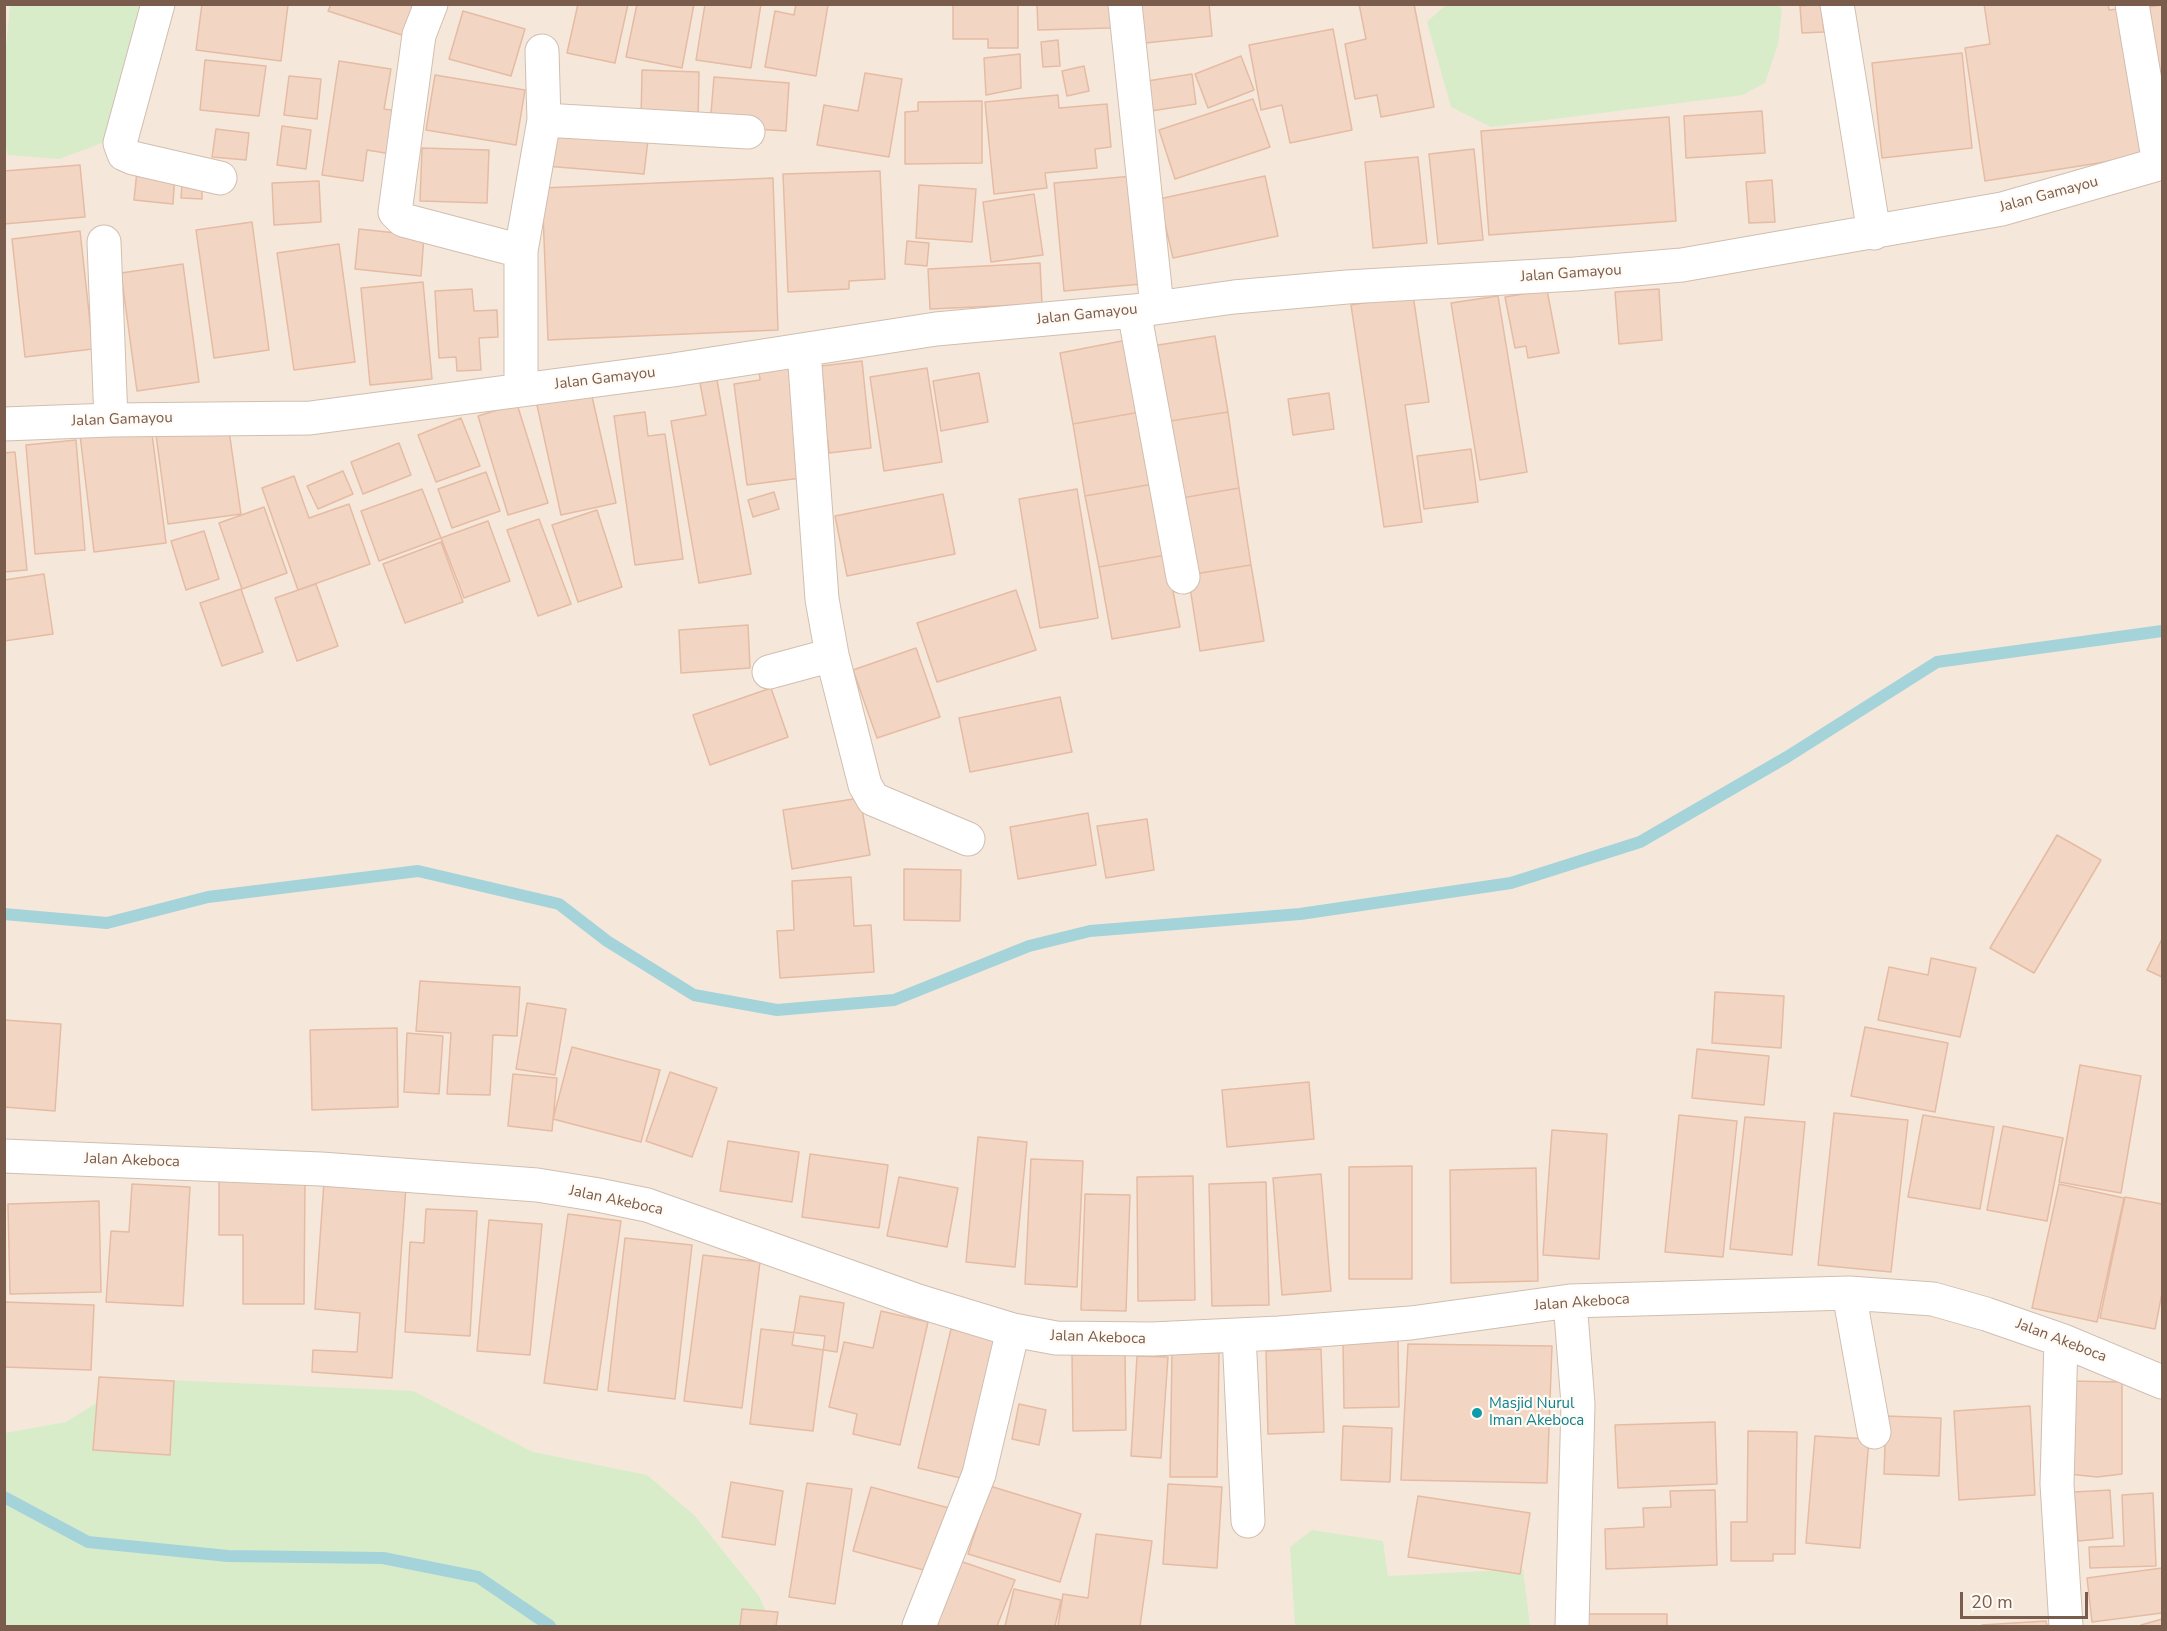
<!DOCTYPE html>
<html>
<head>
<meta charset="utf-8">
<style>
	body { margin:0 }
	#map { position:relative; width:2167px; height:1631px; overflow:hidden; background:#fdf6ec; font-family:"Nunito Sans",sans-serif }
	canvas { display:block }
	.frame { position:absolute; inset:0; border:6px solid #7a5c4d; pointer-events:none }
	.scale { position:absolute; left:1960px; top:1592px; width:128px; height:27px; box-sizing:border-box; border:3px solid #7a5c4d; border-top:0; padding-left:8px; font-size:18px; line-height:21px; white-space:nowrap; color:#7a5c4d; -webkit-text-stroke:4px #fffaf3; paint-order:stroke }
</style>
</head>
<body>
<div id="map">
<canvas width="2167" height="1631"></canvas>
<div class="frame"></div>
<div class="scale">20 m</div>
</div>
<script>
const c = document.querySelector('canvas').getContext('2d');
c.lineJoin = 'round';
function fill(path, color) { c.fillStyle = color; c.fill(path, 'evenodd'); }
function strokePath(path, color, width, dash) { c.strokeStyle = color; c.lineWidth = width; c.lineCap = dash ? 'butt' : 'round'; c.setLineDash(dash || []); c.stroke(path); }
function drawText(font, color, halo, rows, align = 'center') {
  c.font = font + ' "Nunito Sans",sans-serif'; c.lineWidth = 4.5; c.setLineDash([]); c.textBaseline = 'middle'; c.strokeStyle = halo; c.fillStyle = color; for (const [text, x, y, turn = 0] of rows) {
    c.save(); c.translate(x, y); c.rotate((+turn || 0) * Math.PI / 180); c.textAlign = isNaN(turn) ? turn : align; if (halo) c.strokeText(text, 0, 0); c.fillText(text, 0, 0); c.restore();
  }
}
const residential = new Path2D(`
	M 5,5 L 2162,5 L 2162,1626 L 5,1626 Z`);
const green = new Path2D(`
	M 10,5 L 166,5 L 137,130 L 59,159 L 8,155 L 5,145 L 4,69 Z
	M 1446,5 L 1778,4 L 1782,10 L 1778,44 L 1765,83 L 1743,95 L 1491,127 L 1451,107 L 1427,22 Z
	M 147,1379 L 413,1391 L 533,1452 L 647,1475 L 695,1516 L 759,1596 L 772,1626 L 5,1626 L 5,1433 L 66,1422 L 108,1396 Z
	M 1312,1530 L 1383,1541 L 1388,1576 L 1523,1569 L 1530,1626 L 1295,1626 L 1290,1547 Z`);
const stream = new Path2D(`
	M 4,914 L 107,923 L 208,897 L 418,871 L 559,904 L 607,941 L 694,995 L 777,1010 L 894,1000 L 1029,946 L 1090,931 L 1300,914 L 1511,883 L 1640,842 L 1787,757 L 1937,662 L 2162,631
	M 4,1497 L 88,1542 L 228,1556 L 383,1558 L 478,1577 L 550,1626`);
const building = new Path2D(`
	M 202,4 L 288,5 L 281,61 L 196,50 Z
	M 331,4 L 416,4 L 405,36 L 328,11 Z
	M 578,4 L 628,4 L 615,63 L 567,53 Z
	M 637,4 L 694,4 L 682,68 L 626,57 Z
	M 705,4 L 761,4 L 751,68 L 696,60 Z
	M 796,4 L 828,5 L 816,76 L 765,67 L 775,11 L 794,15 Z
	M 953,4 L 1018,4 L 1018,48 L 988,48 L 988,39 L 953,39 Z
	M 1037,4 L 1111,4 L 1111,28 L 1038,30 Z
	M 1141,4 L 1209,4 L 1212,36 L 1145,43 Z
	M 1359,4 L 1414,4 L 1434,107 L 1381,117 L 1377,95 L 1355,99 L 1345,44 L 1366,39 Z
	M 1821,4 L 1824,32 L 1802,33 L 1800,6 Z
	M 1984,4 L 2108,4 L 2109,10 L 2127,8 L 2149,155 L 1985,181 L 1965,48 L 1990,44 Z
	M 2162,5 L 2162,108 L 2147,7 Z
	M 463,11 L 525,29 L 511,76 L 449,59 Z
	M 1333,29 L 1352,130 L 1290,143 L 1282,105 L 1261,110 L 1249,45 Z
	M 1058,40 L 1060,66 L 1043,67 L 1041,42 Z
	M 1962,53 L 1972,148 L 1882,158 L 1872,63 Z
	M 1020,54 L 1021,88 L 986,95 L 984,58 Z
	M 1241,56 L 1254,90 L 1208,108 L 1195,74 Z
	M 205,60 L 266,66 L 259,116 L 200,110 Z
	M 339,61 L 391,69 L 384,109 L 398,111 L 391,154 L 367,150 L 363,181 L 322,175 Z
	M 1084,66 L 1089,91 L 1067,96 L 1062,71 Z
	M 642,70 L 699,72 L 698,123 L 641,121 Z
	M 865,73 L 902,79 L 889,157 L 817,145 L 824,105 L 858,111 Z
	M 1192,74 L 1196,104 L 1151,111 L 1147,81 Z
	M 435,75 L 525,90 L 516,145 L 426,130 Z
	M 289,76 L 321,79 L 317,119 L 284,115 Z
	M 714,77 L 789,83 L 786,131 L 710,126 Z
	M 1058,95 L 1059,108 L 1107,104 L 1111,147 L 1095,149 L 1097,168 L 1045,173 L 1047,188 L 994,194 L 985,102 Z
	M 1253,99 L 1270,147 L 1175,179 L 1159,130 Z
	M 982,101 L 982,163 L 905,164 L 905,112 L 918,111 L 918,102 Z
	M 1762,111 L 1765,153 L 1686,158 L 1684,116 Z
	M 1669,117 L 1676,221 L 1489,235 L 1481,131 Z
	M 549,122 L 649,131 L 644,174 L 545,166 Z
	M 282,126 L 311,130 L 306,169 L 277,165 Z
	M 216,129 L 249,133 L 246,160 L 212,157 Z
	M 422,148 L 489,150 L 487,203 L 420,201 Z
	M 1474,149 L 1483,240 L 1438,244 L 1429,154 Z
	M 1418,157 L 1427,243 L 1373,248 L 1365,162 Z
	M 80,165 L 85,217 L 4,224 L 4,171 Z
	M 137,171 L 175,173 L 173,204 L 134,200 Z
	M 880,171 L 885,279 L 849,281 L 849,289 L 788,292 L 783,174 Z
	M 1133,176 L 1142,284 L 1064,291 L 1054,183 Z
	M 1265,176 L 1278,236 L 1173,258 L 1159,199 Z
	M 773,178 L 778,330 L 548,340 L 542,188 Z
	M 1772,180 L 1775,222 L 1749,223 L 1746,182 Z
	M 319,181 L 321,222 L 274,225 L 272,183 Z
	M 182,183 L 202,184 L 202,199 L 181,198 Z
	M 919,185 L 976,189 L 972,242 L 916,238 Z
	M 1034,194 L 1043,255 L 991,262 L 983,202 Z
	M 252,222 L 269,350 L 214,358 L 196,230 Z
	M 359,229 L 424,236 L 421,276 L 355,269 Z
	M 80,231 L 93,349 L 25,357 L 12,239 Z
	M 907,241 L 929,243 L 927,266 L 905,264 Z
	M 339,244 L 355,362 L 294,370 L 277,253 Z
	M 1040,263 L 1042,304 L 930,309 L 928,269 Z
	M 183,264 L 199,382 L 137,391 L 121,273 Z
	M 423,282 L 432,379 L 370,385 L 361,288 Z
	M 472,289 L 474,311 L 497,310 L 498,337 L 479,338 L 481,370 L 457,371 L 456,357 L 439,358 L 435,291 Z
	M 1659,289 L 1662,340 L 1619,344 L 1615,292 Z
	M 1547,290 L 1559,353 L 1528,358 L 1526,346 L 1515,348 L 1505,297 Z
	M 1413,295 L 1429,402 L 1405,405 L 1422,522 L 1384,527 L 1351,305 Z
	M 1498,296 L 1527,472 L 1480,480 L 1451,303 Z
	M 1215,336 L 1228,412 L 1164,422 L 1152,346 Z
	M 1127,340 L 1140,412 L 1073,424 L 1060,353 Z
	M 787,358 L 801,478 L 747,485 L 734,384 L 760,380 L 758,361 Z
	M 862,361 L 871,448 L 829,453 L 828,441 L 814,442 L 809,401 L 825,399 L 821,366 Z
	M 927,368 L 942,462 L 884,471 L 870,377 Z
	M 979,373 L 988,422 L 941,431 L 933,381 Z
	M 717,380 L 751,574 L 699,583 L 671,421 L 706,415 L 700,383 Z
	M 589,383 L 616,503 L 561,515 L 535,396 Z
	M 1329,393 L 1334,429 L 1293,435 L 1288,399 Z
	M 517,404 L 548,503 L 508,515 L 478,416 Z
	M 645,412 L 648,436 L 665,434 L 683,559 L 635,565 L 614,416 Z
	M 1140,412 L 1153,484 L 1085,496 L 1073,424 Z
	M 1228,412 L 1239,488 L 1176,499 L 1164,422 Z
	M 461,418 L 480,466 L 436,482 L 418,435 Z
	M 228,424 L 241,514 L 168,524 L 156,435 Z
	M 151,426 L 166,543 L 94,552 L 80,435 Z
	M 76,440 L 85,550 L 35,554 L 26,445 Z
	M 399,443 L 411,475 L 363,494 L 351,462 Z
	M 1471,449 L 1478,502 L 1424,509 L 1417,456 Z
	M 15,452 L 27,570 L 4,572 L 4,453 Z
	M 343,471 L 353,494 L 318,509 L 307,486 Z
	M 486,472 L 500,511 L 452,528 L 438,489 Z
	M 294,476 L 309,518 L 349,504 L 370,564 L 298,590 L 262,488 Z
	M 1153,484 L 1166,555 L 1099,567 L 1085,496 Z
	M 1239,488 L 1251,565 L 1188,575 L 1176,499 Z
	M 422,489 L 441,538 L 379,561 L 361,511 Z
	M 1077,489 L 1098,618 L 1040,628 L 1019,499 Z
	M 774,492 L 779,509 L 753,517 L 748,500 Z
	M 943,494 L 955,554 L 847,576 L 835,516 Z
	M 264,507 L 287,573 L 242,589 L 219,523 Z
	M 597,510 L 622,587 L 578,602 L 552,525 Z
	M 539,519 L 571,604 L 538,616 L 507,530 Z
	M 488,521 L 510,581 L 464,598 L 441,538 Z
	M 204,531 L 219,579 L 186,590 L 171,541 Z
	M 441,542 L 463,602 L 405,623 L 383,564 Z
	M 1166,555 L 1180,627 L 1112,639 L 1099,567 Z
	M 1251,565 L 1264,641 L 1200,651 L 1188,575 Z
	M 44,574 L 53,634 L 4,641 L 4,580 Z
	M 316,584 L 338,646 L 297,661 L 275,598 Z
	M 241,589 L 263,652 L 222,666 L 200,603 Z
	M 1016,590 L 1036,650 L 937,682 L 917,623 Z
	M 748,625 L 750,668 L 681,673 L 679,630 Z
	M 916,648 L 940,717 L 877,738 L 853,670 Z
	M 771,688 L 788,737 L 710,765 L 693,715 Z
	M 1060,697 L 1072,752 L 970,772 L 959,718 Z
	M 860,798 L 870,855 L 792,869 L 783,810 Z
	M 1088,813 L 1096,865 L 1018,879 L 1010,827 Z
	M 1147,819 L 1154,870 L 1106,878 L 1097,826 Z
	M 2057,835 L 2101,860 L 2034,973 L 1990,948 Z
	M 904,869 L 961,870 L 960,921 L 904,920 Z
	M 851,877 L 854,926 L 871,925 L 874,972 L 780,978 L 777,931 L 794,930 L 792,881 Z
	M 2162,939 L 2162,977 L 2147,970 Z
	M 1931,958 L 1976,968 L 1960,1037 L 1878,1020 L 1889,967 L 1928,975 Z
	M 420,981 L 520,987 L 517,1036 L 493,1035 L 490,1095 L 447,1094 L 451,1033 L 416,1031 Z
	M 1715,992 L 1784,996 L 1781,1048 L 1712,1043 Z
	M 527,1003 L 566,1009 L 555,1075 L 516,1069 Z
	M 4,1020 L 61,1024 L 55,1111 L 4,1107 Z
	M 1865,1027 L 1948,1043 L 1935,1112 L 1851,1096 Z
	M 397,1028 L 398,1107 L 312,1110 L 310,1030 Z
	M 407,1033 L 443,1036 L 439,1094 L 404,1092 Z
	M 572,1047 L 660,1070 L 641,1142 L 553,1119 Z
	M 1697,1049 L 1769,1056 L 1764,1105 L 1692,1098 Z
	M 2080,1065 L 2141,1076 L 2121,1193 L 2059,1182 Z
	M 670,1072 L 717,1088 L 692,1157 L 646,1141 Z
	M 513,1074 L 557,1078 L 552,1131 L 508,1126 Z
	M 1309,1082 L 1314,1139 L 1227,1147 L 1222,1090 Z
	M 1834,1113 L 1908,1120 L 1891,1272 L 1818,1265 Z
	M 1679,1115 L 1737,1121 L 1723,1257 L 1665,1252 Z
	M 1923,1115 L 1994,1127 L 1980,1209 L 1908,1197 Z
	M 1745,1117 L 1805,1122 L 1792,1255 L 1730,1249 Z
	M 2003,1126 L 2063,1138 L 2047,1221 L 1987,1210 Z
	M 1552,1130 L 1607,1134 L 1599,1259 L 1543,1255 Z
	M 978,1137 L 1027,1142 L 1015,1267 L 966,1262 Z
	M 728,1141 L 799,1152 L 792,1202 L 720,1191 Z
	M 810,1154 L 888,1165 L 879,1228 L 802,1217 Z
	M 1031,1159 L 1083,1161 L 1077,1287 L 1025,1284 Z
	M 1412,1166 L 1412,1279 L 1349,1279 L 1349,1167 Z
	M 1536,1168 L 1538,1281 L 1451,1283 L 1450,1170 Z
	M 1321,1174 L 1331,1291 L 1282,1295 L 1273,1178 Z
	M 1193,1176 L 1195,1300 L 1138,1301 L 1137,1177 Z
	M 899,1177 L 958,1188 L 947,1247 L 887,1236 Z
	M 219,1180 L 305,1180 L 304,1304 L 243,1304 L 243,1235 L 219,1235 Z
	M 324,1182 L 406,1187 L 392,1378 L 312,1372 L 313,1350 L 357,1352 L 360,1313 L 315,1309 Z
	M 1266,1182 L 1269,1305 L 1212,1306 L 1209,1184 Z
	M 132,1184 L 190,1187 L 183,1306 L 106,1302 L 111,1231 L 129,1232 Z
	M 2059,1184 L 2124,1198 L 2097,1322 L 2032,1308 Z
	M 1085,1194 L 1130,1195 L 1126,1311 L 1081,1310 Z
	M 2125,1197 L 2162,1204 L 2162,1293 L 2155,1329 L 2100,1318 Z
	M 99,1201 L 101,1292 L 10,1294 L 8,1204 Z
	M 426,1209 L 477,1211 L 470,1336 L 405,1332 L 410,1242 L 424,1243 Z
	M 568,1214 L 621,1221 L 597,1390 L 544,1383 Z
	M 489,1220 L 542,1224 L 530,1355 L 477,1351 Z
	M 625,1238 L 692,1245 L 675,1399 L 608,1391 Z
	M 703,1255 L 760,1262 L 742,1408 L 684,1401 Z
	M 800,1296 L 844,1303 L 837,1352 L 792,1345 Z
	M 4,1302 L 94,1305 L 91,1370 L 4,1367 Z
	M 881,1311 L 928,1322 L 900,1445 L 853,1434 L 857,1414 L 829,1407 L 844,1342 L 873,1348 Z
	M 761,1329 L 825,1336 L 813,1431 L 750,1424 Z
	M 951,1329 L 998,1340 L 965,1479 L 918,1468 Z
	M 1343,1340 L 1398,1340 L 1399,1407 L 1344,1408 Z
	M 1408,1344 L 1552,1346 L 1547,1483 L 1401,1480 Z
	M 1321,1349 L 1324,1432 L 1268,1434 L 1266,1351 Z
	M 1172,1353 L 1219,1353 L 1217,1477 L 1170,1477 Z
	M 1125,1354 L 1126,1430 L 1073,1431 L 1072,1355 Z
	M 1137,1356 L 1168,1357 L 1161,1458 L 1131,1456 Z
	M 99,1377 L 174,1381 L 170,1455 L 93,1450 Z
	M 2069,1381 L 2122,1382 L 2122,1474 L 2097,1477 L 2068,1474 Z
	M 1019,1404 L 1046,1410 L 1039,1445 L 1012,1439 Z
	M 2030,1406 L 2035,1495 L 1959,1500 L 1954,1411 Z
	M 1886,1416 L 1941,1418 L 1939,1476 L 1884,1474 Z
	M 1715,1422 L 1717,1484 L 1618,1488 L 1615,1425 Z
	M 1343,1426 L 1392,1428 L 1390,1482 L 1341,1480 Z
	M 1748,1431 L 1797,1432 L 1795,1554 L 1773,1554 L 1773,1561 L 1731,1561 L 1731,1522 L 1747,1522 Z
	M 1815,1436 L 1869,1439 L 1860,1548 L 1806,1543 Z
	M 731,1482 L 783,1491 L 775,1545 L 722,1537 Z
	M 807,1483 L 852,1489 L 835,1604 L 789,1597 Z
	M 1168,1484 L 1222,1487 L 1217,1568 L 1163,1564 Z
	M 990,1486 L 1081,1514 L 1060,1582 L 968,1554 Z
	M 871,1487 L 949,1508 L 931,1572 L 853,1551 Z
	M 1715,1490 L 1717,1565 L 1606,1569 L 1605,1529 L 1644,1527 L 1643,1508 L 1671,1507 L 1670,1491 Z
	M 2110,1490 L 2113,1538 L 2078,1541 L 2074,1492 Z
	M 2153,1493 L 2156,1566 L 2090,1568 L 2089,1547 L 2124,1546 L 2122,1495 Z
	M 1418,1496 L 1530,1513 L 1520,1574 L 1408,1557 Z
	M 1096,1534 L 1152,1541 L 1140,1626 L 1058,1626 L 1063,1594 L 1088,1598 Z
	M 960,1561 L 1015,1580 L 997,1626 L 936,1626 Z
	M 2162,1568 L 2162,1613 L 2092,1622 L 2087,1578 Z
	M 1014,1589 L 1061,1600 L 1055,1626 L 1005,1626 Z
	M 742,1609 L 778,1612 L 776,1626 L 740,1626 Z
	M 1579,1614 L 1667,1614 L 1667,1626 L 1579,1626 Z
	M 2162,1619 L 2162,1626 L 2141,1626 L 2141,1625 Z
	M 2046,1621 L 2047,1626 L 1982,1626 L 1982,1625 Z`);
const minor = new Path2D(`
	M 158,4 L 120,143 L 124,154 L 133,158 L 220,178
	M 431,4 L 419,35 L 395,212 L 403,220 L 521,251
	M 1125,4 L 1157,307
	M 1837,4 L 1874,233
	M 2132,4 L 2159,164
	M 544,120 L 748,132
	M 104,242 L 111,420
	M 1134,311 L 1183,577
	M 804,351 L 822,599 L 832,655 L 865,785 L 873,799 L 968,839
	M 521,390 L 521,251 L 544,120 L 542,51
	M 4,424 L 111,420 L 310,418 L 673,370 L 936,329 L 1134,311 L 1234,297 L 1347,287 L 1575,274 L 1682,265 L 2002,209 L 2162,163
	M 769,672 L 832,655
	M 4,1156 L 321,1169 L 537,1185 L 593,1194 L 647,1205 L 918,1301 L 1013,1330 L 1056,1338 L 1152,1339 L 1279,1333 L 1411,1323 L 1570,1301 L 1849,1293 L 1933,1299 L 1986,1314 L 2061,1340 L 2162,1382
	M 1849,1293 L 1874,1432
	M 1570,1301 L 1578,1404 L 1572,1626
	M 1239,1335 L 1248,1521
	M 2061,1340 L 2057,1484 L 2066,1626
	M 919,1626 L 979,1474 L 1013,1330`);
const markers = [
	[1477,1413,6,"#0f9aa8"]
];
const streetNames = [
	["Jalan Gamayou",2049,195,-15],
	["Jalan Gamayou",1571,274,-4],
	["Jalan Gamayou",1087,315,-6],
	["Jalan Gamayou",605,379,-7],
	["Jalan Gamayou",122,420,-2],
	["Jalan Akeboca",132,1161,2],
	["Jalan Akeboca",616,1201,12],
	["Jalan Akeboca",1582,1303,-4],
	["Jalan Akeboca",1098,1338,2],
	["Jalan Akeboca",2061,1341,21]
];
const cultureNames = [
	["Masjid Nurul",1489,1404],
	["Iman Akeboca",1489,1421]
];
fill(residential, '#f5e8da');
fill(green, '#d8ecc9');
strokePath(stream, '#a5d3da', 12);
fill(building, '#f3d5c3');
strokePath(building, '#e6bba3', 1.5);
strokePath(minor, '#d1beb0', 35);
strokePath(minor, '#fff', 33);
for (const [x, y, r, color] of markers) { const dot = new Path2D(); dot.arc(x, y, r, 0, 2 * Math.PI); c.fillStyle = color; c.fill(dot); strokePath(dot, '#fffaf3', 2); }
drawText('15px', '#7a5c4d', '#fffaf3', streetNames);
drawText('15px', '#0d838f', '#fffaf3', cultureNames, 'left');
</script>
</body>
</html>
